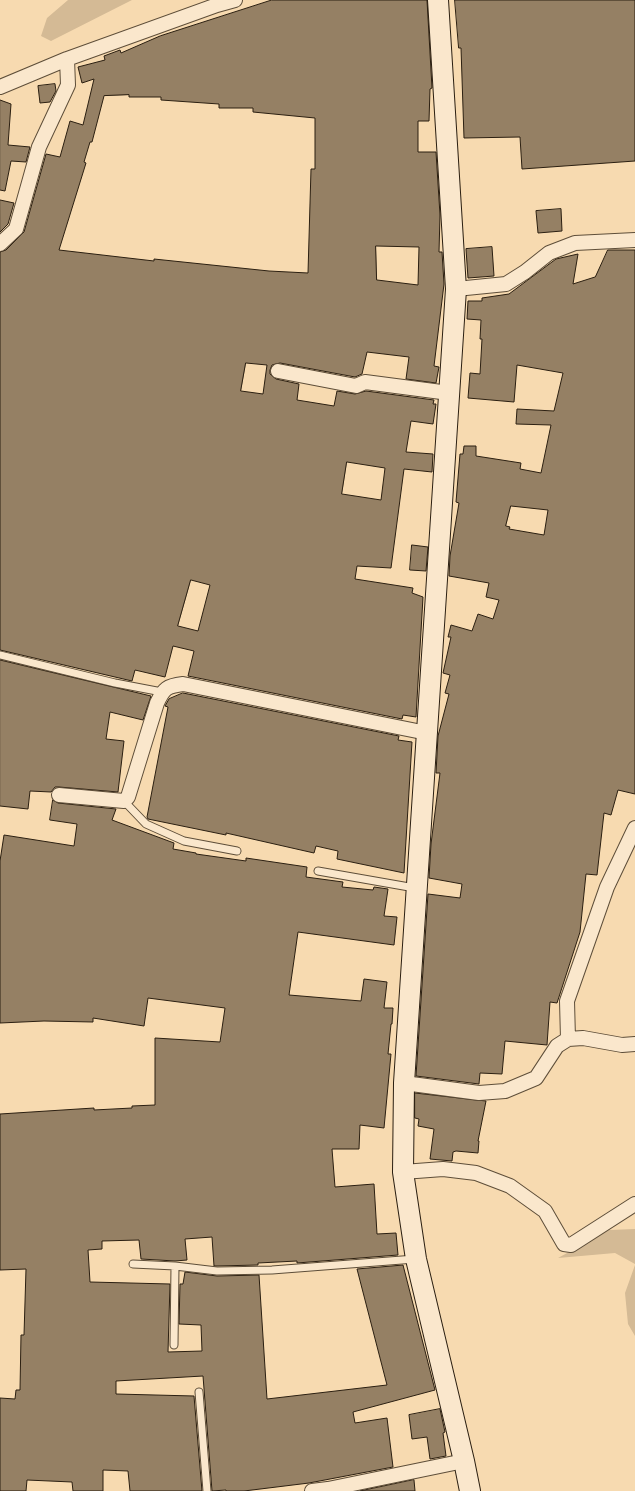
<!DOCTYPE html>
<html>
<head>
<meta charset="utf-8">
<style>
	body { margin:0 }
	canvas { display:block; background:#f7dab0 }
</style>
</head>
<body>
<canvas width="635" height="1491"></canvas>
<script>
const c = document.querySelector('canvas').getContext('2d');
c.lineJoin = 'round';
function fill(path, color) { c.fillStyle = color; c.fill(path, 'evenodd'); }
function strokePath(path, color, width, dash) { c.strokeStyle = color; c.lineWidth = width; c.lineCap = dash ? 'butt' : 'round'; c.setLineDash(dash || []); c.stroke(path); }
const green = new Path2D(`
	M 68,0 L 132,0 L 51,41 L 41,36 L 47,18 Z
	M 635,1229 L 635,1264 L 615,1253 L 558,1258 L 609,1230 Z
	M 635,1265 L 635,1336 L 628,1324 L 625,1293 Z`);
const building = new Path2D(`
	M 272,0 L 427,0 L 432,88 L 430,89 L 429,121 L 418,121 L 418,152 L 436,152 L 440,215 L 439,252 L 442,252 L 444,284 L 434,366 L 439,367 L 436,383 L 406,379 L 409,357 L 367,352 L 362,374 L 355,377 L 280,363 L 272,365 L 270,370 L 270,374 L 276,379 L 299,384 L 297,400 L 334,406 L 337,391 L 355,394 L 366,391 L 434,400 L 433,404 L 436,404 L 433,424 L 411,421 L 406,452 L 433,454 L 432,472 L 404,469 L 391,568 L 357,566 L 355,579 L 413,588 L 412,593 L 423,597 L 416,717 L 403,715 L 402,719 L 188,676 L 194,651 L 173,646 L 165,677 L 135,670 L 132,681 L 0,650 L 0,252 L 6,250 L 24,232 L 46,154 L 60,157 L 70,121 L 83,125 L 94,79 L 82,83 L 78,67 L 105,60 L 104,56 L 120,50 L 121,53 L 160,36 ZM 129,95 L 129,97 L 161,97 L 161,100 L 219,104 L 219,108 L 253,108 L 253,112 L 315,118 L 315,169 L 311,169 L 308,273 L 269,271 L 154,259 L 154,261 L 59,250 L 86,163 L 84,162 L 90,142 L 92,142 L 104,96 ZM 376,246 L 419,247 L 418,285 L 377,280 ZM 246,363 L 267,365 L 263,394 L 241,391 ZM 347,462 L 385,468 L 381,500 L 342,494 ZM 191,580 L 210,585 L 198,631 L 178,626 Z
	M 455,0 L 635,0 L 635,161 L 522,169 L 520,137 L 464,138 L 461,48 L 459,48 Z
	M 55,84 L 56,91 L 50,102 L 40,103 L 38,86 Z
	M 0,100 L 11,104 L 8,145 L 30,147 L 26,162 L 11,161 L 5,191 L 0,190 Z
	M 0,200 L 14,203 L 8,224 L 0,232 Z
	M 561,209 L 562,231 L 538,233 L 536,211 Z
	M 492,247 L 494,276 L 468,278 L 466,249 Z
	M 608,250 L 635,250 L 635,794 L 618,790 L 611,815 L 604,813 L 597,875 L 586,874 L 580,932 L 557,1003 L 550,1002 L 547,1045 L 505,1041 L 502,1074 L 480,1073 L 479,1084 L 416,1076 L 428,894 L 460,898 L 462,884 L 429,878 L 431,844 L 440,773 L 436,773 L 438,736 L 449,694 L 445,693 L 450,675 L 443,673 L 451,637 L 448,637 L 451,625 L 472,631 L 478,614 L 493,619 L 499,600 L 486,597 L 489,583 L 449,576 L 450,556 L 459,503 L 456,502 L 460,454 L 463,454 L 464,446 L 476,446 L 476,456 L 521,463 L 520,469 L 541,473 L 551,425 L 516,424 L 517,409 L 554,411 L 563,373 L 517,365 L 514,402 L 468,398 L 470,373 L 480,374 L 482,339 L 480,339 L 481,320 L 467,319 L 468,301 L 482,301 L 482,298 L 509,294 L 556,259 L 578,254 L 573,284 L 595,277 ZM 511,506 L 548,510 L 544,535 L 509,529 L 510,527 L 506,526 Z
	M 412,545 L 428,547 L 426,571 L 410,570 Z
	M 0,660 L 151,696 L 143,720 L 110,712 L 106,739 L 124,741 L 118,792 L 59,787 L 55,787 L 51,792 L 30,791 L 28,809 L 0,806 Z
	M 183,693 L 399,736 L 398,740 L 412,742 L 404,873 L 337,859 L 338,851 L 316,846 L 314,853 L 226,833 L 226,835 L 148,819 L 147,817 L 168,707 L 165,706 L 169,699 Z
	M 53,800 L 58,803 L 116,809 L 112,820 L 174,843 L 173,849 L 196,853 L 196,854 L 246,861 L 246,858 L 307,867 L 306,877 L 343,882 L 342,887 L 373,890 L 374,887 L 388,889 L 384,916 L 397,917 L 394,945 L 298,932 L 289,995 L 361,1001 L 364,979 L 387,982 L 384,1008 L 393,1008 L 392,1024 L 391,1024 L 388,1054 L 391,1054 L 384,1128 L 360,1125 L 359,1149 L 332,1149 L 335,1187 L 374,1184 L 377,1234 L 396,1233 L 398,1255 L 297,1263 L 297,1261 L 258,1263 L 258,1265 L 217,1266 L 214,1266 L 212,1237 L 185,1239 L 187,1260 L 175,1261 L 141,1259 L 139,1240 L 102,1241 L 102,1249 L 88,1250 L 90,1282 L 170,1284 L 168,1352 L 202,1351 L 201,1325 L 179,1324 L 180,1284 L 183,1284 L 185,1272 L 217,1276 L 259,1275 L 267,1399 L 387,1385 L 357,1269 L 403,1265 L 435,1390 L 353,1412 L 355,1423 L 387,1418 L 393,1467 L 309,1483 L 244,1491 L 226,1491 L 226,1490 L 212,1491 L 203,1376 L 116,1381 L 116,1394 L 194,1396 L 202,1491 L 130,1491 L 128,1471 L 103,1470 L 103,1491 L 73,1491 L 72,1482 L 27,1480 L 26,1491 L 0,1491 L 0,1398 L 15,1399 L 16,1390 L 20,1390 L 21,1335 L 24,1335 L 26,1269 L 0,1270 L 0,1114 L 94,1108 L 94,1110 L 132,1108 L 132,1106 L 155,1105 L 155,1038 L 220,1042 L 225,1008 L 148,998 L 144,1026 L 93,1018 L 93,1022 L 44,1021 L 0,1023 L 0,861 L 4,835 L 74,846 L 77,824 L 50,820 Z
	M 415,1093 L 486,1101 L 478,1141 L 479,1141 L 478,1153 L 456,1151 L 453,1152 L 452,1161 L 430,1159 L 434,1129 L 418,1126 L 419,1119 L 415,1118 Z
	M 440,1409 L 445,1432 L 443,1433 L 446,1456 L 430,1459 L 427,1437 L 412,1439 L 409,1415 Z
	M 414,1480 L 415,1491 L 360,1491 Z`);
const lane = new Path2D(`
	M 0,655 L 115,683 L 162,692
	M 124,801 L 146,824 L 184,841 L 237,851
	M 318,871 L 415,888
	M 133,1264 L 175,1266 L 217,1271 L 272,1270 L 415,1259
	M 174,1345 L 175,1266
	M 199,1392 L 207,1491`);
const street = new Path2D(`
	M 0,87 L 67,59 L 217,5 L 235,0
	M 0,244 L 16,229 L 39,147 L 68,85 L 67,59
	M 456,289 L 506,284 L 525,272 L 549,253 L 575,243 L 635,240
	M 278,371 L 356,386 L 365,382 L 449,393
	M 59,795 L 124,801 L 128,797 L 157,703 C 164,688 167,686 183,684 L 427,733
	M 568,1039 L 567,1001 L 607,887 L 635,828
	M 404,1083 L 479,1093 L 505,1091 L 536,1078 L 557,1046 L 568,1039 L 583,1038 L 622,1045 L 635,1044
	M 403,1172 L 443,1169 L 476,1173 L 510,1186 L 545,1211 L 564,1244 L 571,1245 L 635,1204
	M 312,1491 L 328,1489 L 464,1461`);
const secondary = new Path2D(`
	M 438,0 L 456,289 L 404,1083 L 403,1172 L 416,1259 L 464,1461 L 470,1491`);
fill(green, '#d4ba95');
fill(building, '#958064');
strokePath(building, '#2b1f11', 1);
strokePath(lane, '#5e4e39', 9);
strokePath(street, '#5e4e39', 16);
strokePath(secondary, '#2b1f11', 22);
strokePath(lane, '#fae7cc', 7);
strokePath(street, '#fae7cc', 14);
strokePath(secondary, '#fae7cc', 20);
</script>
</body>
</html>
